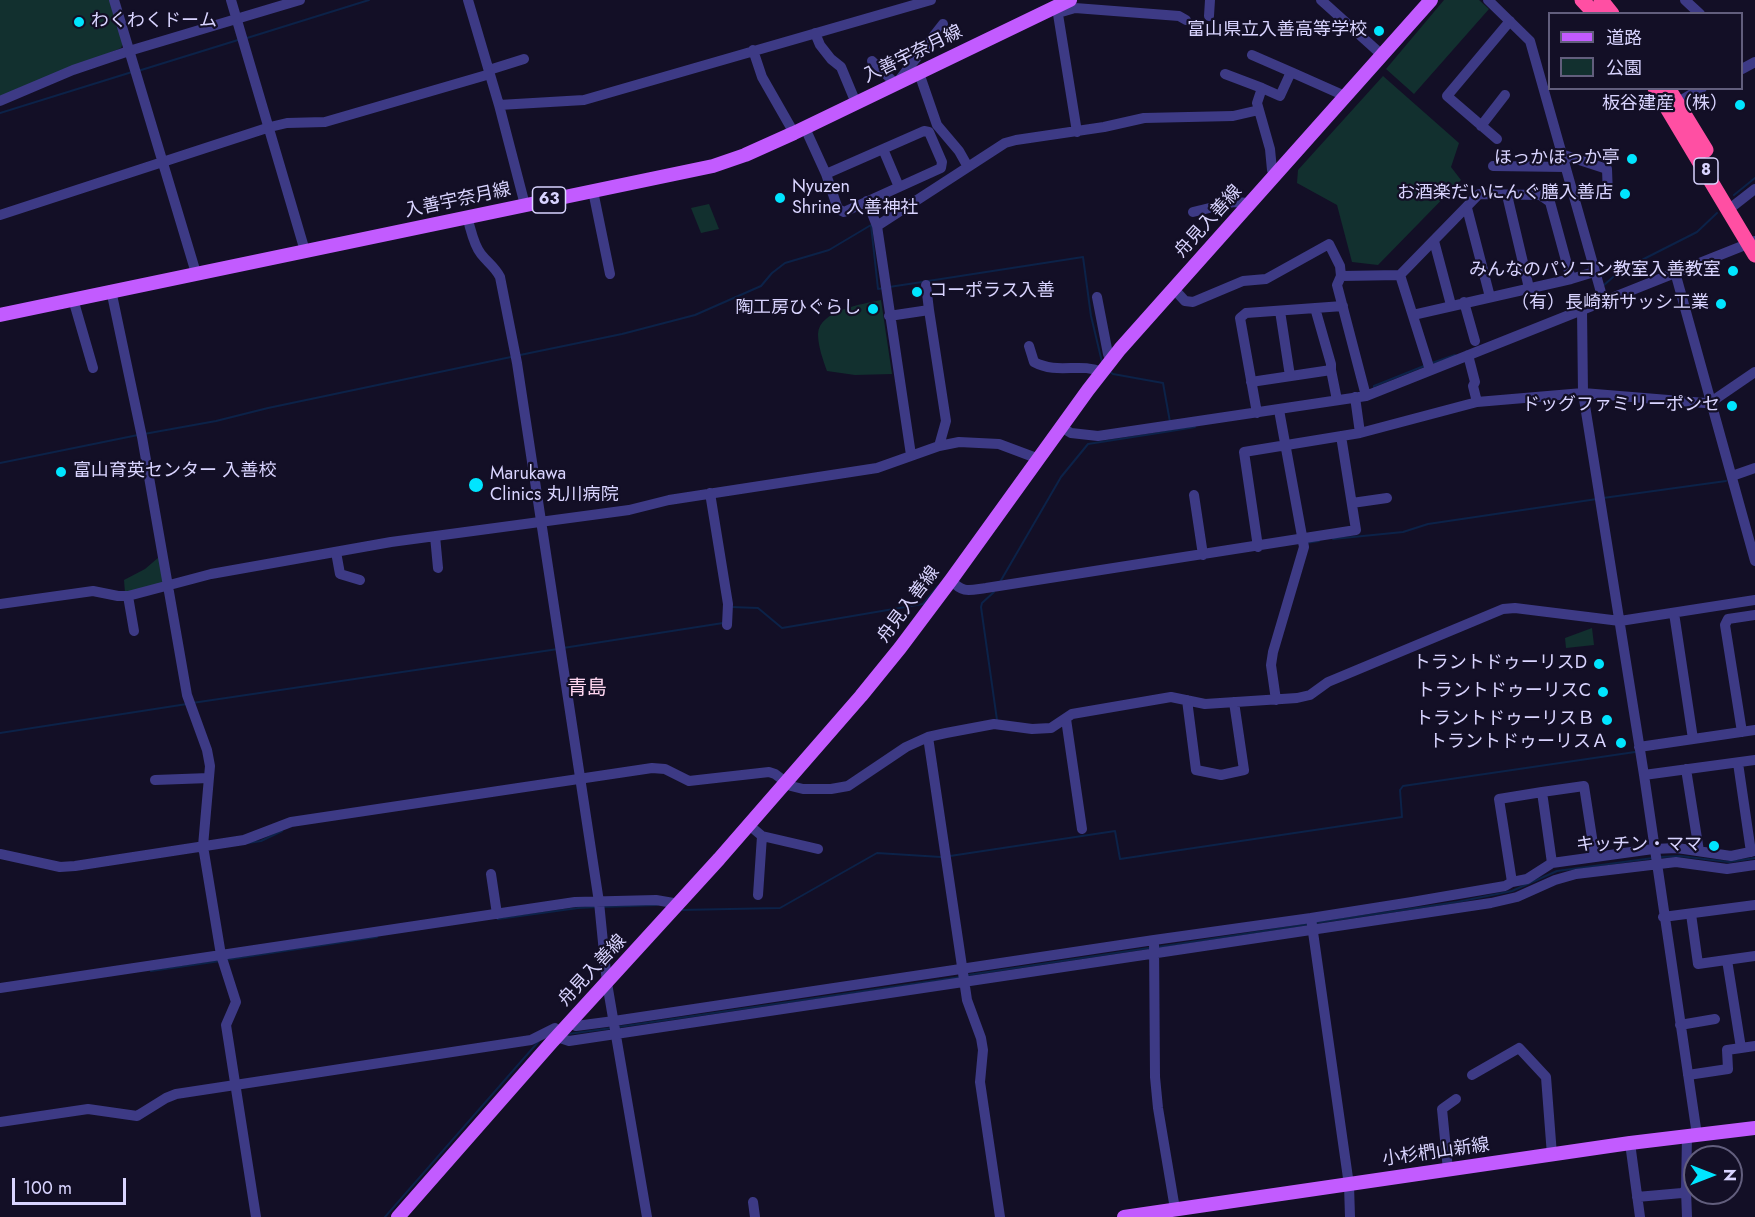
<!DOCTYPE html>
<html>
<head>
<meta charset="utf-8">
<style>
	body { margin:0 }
	#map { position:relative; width:1755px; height:1217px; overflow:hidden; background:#130f26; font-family:Jost,"Noto Sans JP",sans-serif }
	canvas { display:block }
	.legend { position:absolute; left:1548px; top:12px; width:195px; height:78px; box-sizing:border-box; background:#130f26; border:2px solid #625e7d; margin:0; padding:8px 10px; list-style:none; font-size:18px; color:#d9d4ff }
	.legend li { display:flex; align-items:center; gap:12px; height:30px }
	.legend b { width:30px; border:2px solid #625e7d }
	.north { position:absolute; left:1683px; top:1145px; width:60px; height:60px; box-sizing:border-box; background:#130f26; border:2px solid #625e7d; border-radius:50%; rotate:90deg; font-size:16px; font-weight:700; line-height:24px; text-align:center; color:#d9d4ff }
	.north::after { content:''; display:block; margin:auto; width:21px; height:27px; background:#00e5ff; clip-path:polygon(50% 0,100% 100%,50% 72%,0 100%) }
	.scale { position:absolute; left:12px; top:1178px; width:114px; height:27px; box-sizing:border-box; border:3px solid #d9d4ff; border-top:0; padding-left:8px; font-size:18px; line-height:21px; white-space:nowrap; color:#d9d4ff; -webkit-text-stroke:4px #130f26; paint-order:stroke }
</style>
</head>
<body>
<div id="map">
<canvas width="1755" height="1217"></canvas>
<ul class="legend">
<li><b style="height:8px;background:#c25bff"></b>道路</li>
<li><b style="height:16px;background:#12302f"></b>公園</li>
</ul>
<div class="north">N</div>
<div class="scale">100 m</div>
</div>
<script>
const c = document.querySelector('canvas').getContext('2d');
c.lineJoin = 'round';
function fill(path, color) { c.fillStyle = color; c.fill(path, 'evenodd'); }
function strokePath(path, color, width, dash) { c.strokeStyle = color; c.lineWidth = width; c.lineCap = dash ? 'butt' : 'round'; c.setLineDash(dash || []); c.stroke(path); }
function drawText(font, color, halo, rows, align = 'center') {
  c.font = font + ' Jost,"Noto Sans JP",sans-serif'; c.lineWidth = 4.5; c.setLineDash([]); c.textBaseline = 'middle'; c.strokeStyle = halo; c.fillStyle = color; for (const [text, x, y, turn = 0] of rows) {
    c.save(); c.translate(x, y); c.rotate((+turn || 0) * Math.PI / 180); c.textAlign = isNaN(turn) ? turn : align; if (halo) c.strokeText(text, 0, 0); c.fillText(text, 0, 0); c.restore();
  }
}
const green = new Path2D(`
	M 0,0 L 110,0 L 123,43 L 121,48 L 0,98 Z
	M 1444,0 L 1479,0 L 1489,9 L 1414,94 L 1386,69 Z
	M 1383,76 L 1459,143 L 1451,167 L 1461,180 L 1378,265 L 1352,262 L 1337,205 L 1297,183 L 1298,170 Z
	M 709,204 L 719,229 L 701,233 L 691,208 Z
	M 881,300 L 892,374 L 855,375 L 827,371 C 823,360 818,346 818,334 C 819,310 863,304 881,300 Z
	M 159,557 L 164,582 L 125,593 L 124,580 L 145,569 Z
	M 1592,628 L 1594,645 L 1566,648 L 1565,638 Z`);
const stream = new Path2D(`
	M 247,38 L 369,0
	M 138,71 L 238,40
	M 0,113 L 132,72
	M 1734,195 L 1755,178
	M 928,281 L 1083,257 L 1091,316 L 1102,362
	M 1604,285 L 1620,271 L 1697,232 L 1717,213
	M 889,287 L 922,282
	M 520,355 L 622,334 L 695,315 L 761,286 L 772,273 L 785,263 L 829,250 L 871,225 L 878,289 L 884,288
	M 1432,363 L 1455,355
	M 1109,371 L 1113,374 L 1163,383 L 1170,422
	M 1374,390 L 1374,386 L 1424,366
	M 1171,427 L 1171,431 L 1195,427
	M 144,434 L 216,421 L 268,408 L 511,357
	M 0,463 L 138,435
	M 1603,498 L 1726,481
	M 1333,539 L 1403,532 L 1428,524 L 1597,499
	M 1306,543 L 1319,541
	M 1000,582 L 1061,477 L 1088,444 L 1171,431
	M 994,592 L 982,603 L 981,607 L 997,720
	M 731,607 L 758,608 L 782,628 L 923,604 L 938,586
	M 563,648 L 723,623
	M 192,703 L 558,649
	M 0,733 L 187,704
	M 248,843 L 261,841 L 282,831
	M 950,856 L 1115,831 L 1120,859 L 1402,817 L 1400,790 L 1403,786 L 1635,752
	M 1661,857 L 1680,856 L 1729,862 L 1755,858
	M 602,907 L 657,905
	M 679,910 L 780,908 L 877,853 L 941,857
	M 498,919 L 578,908 L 597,907
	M 1315,923 L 1457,902 L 1512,891 L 1557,871 L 1653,858
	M 1158,947 L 1310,924
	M 225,960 L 377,937
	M 151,971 L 220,961
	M 968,975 L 1149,948
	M 618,1027 L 960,977
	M 568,1034 L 612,1028
	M 385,1217 L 539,1041`);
const minor = new Path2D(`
	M 114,0 L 196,273
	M 231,0 L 305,251
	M 468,0 L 499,105 L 525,205
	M 1321,0 L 1382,55
	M 1488,0 L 1530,41 L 1602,296 L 1601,302
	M 1685,0 L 1700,14
	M 1057,8 L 1077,132
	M 1058,13 L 1075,8 L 1179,16 L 1186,20
	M 1209,16 L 1210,0
	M 815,33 L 820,45 L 831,59 L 841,67 L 856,103
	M 753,50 L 762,77 L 794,133
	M 1252,55 L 1291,72
	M 872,61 L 896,84 L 943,24
	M 1742,69 L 1755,62
	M 489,70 L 524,59
	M 1225,74 L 1262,88
	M 0,101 L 73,70 L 129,51 L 300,0
	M 499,105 L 584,100 L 931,0
	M 1671,106 L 1702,88
	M 1481,126 L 1505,95
	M 805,128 L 826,174 L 924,131 L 929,132 L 942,162 L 941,168 L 844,212 L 838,209 L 826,174
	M 1497,139 L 1447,96 L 1510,21
	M 883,149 L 899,187
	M 1561,154 L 1607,169 L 1608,196
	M 1493,166 L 1565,167
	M 968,167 L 1005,143 L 1016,140 L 1104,127 L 1144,118 L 1233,116 L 1259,110
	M 1275,175 L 1272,170 L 1270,149 L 1257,103 L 1262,88 L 1280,96 L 1291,72 L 1345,96
	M 593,191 L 610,274
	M 1507,195 L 1529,288
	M 867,201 L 877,226
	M 1467,208 L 1490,297
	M 1728,210 L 1755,189
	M 1193,212 L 1234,202 L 1250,203
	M 0,215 L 270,127 L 287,123 L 325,122 L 490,74
	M 467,217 C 471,229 473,244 481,254 C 488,263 495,267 500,277 L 517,363 L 599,902 L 607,983 L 647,1217
	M 1434,241 L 1451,305
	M 1675,272 L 1755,561
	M 926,285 L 929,310
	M 1174,289 L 1185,301 L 1193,302 L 1243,281 L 1266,279 L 1329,244 L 1340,266 L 1341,276
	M 111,290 L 142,437 L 187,695 L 207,750 L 210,766 L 203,846 L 221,955 L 236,1002 L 226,1025 L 256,1217
	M 1097,297 L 1108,354 L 1111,361
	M 73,299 L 93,368
	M 1464,302 L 1475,341
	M 1582,310 L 1583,393 L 1644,775 L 1697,1135
	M 1280,311 L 1290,376
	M 1413,315 L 1571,279 L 1594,272
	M 889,316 L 929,310 L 946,421 L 939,446
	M 1029,346 L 1034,362 C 1058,375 1080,362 1102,372
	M 1468,355 L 1475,382 L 1473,386 L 1477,402
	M 1331,370 L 1337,400
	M 1430,370 L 1400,275 L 1479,194 L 1540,195 L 1550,202 L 1571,279
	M 1251,382 L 1331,370 L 1331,364 L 1315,308
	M 1366,396 L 1337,285 L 1341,276 L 1400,275
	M 1355,397 L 1360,433
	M 1257,413 L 1240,318 L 1246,313 L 1343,306
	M 1061,427 L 1071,433 L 1098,436 L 1366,396 L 1755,241
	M 911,455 L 877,226 L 968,167 L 959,151 L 937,125 L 919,73
	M 1732,476 L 1755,468
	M 710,493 L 728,604 L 727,625
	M 1194,495 L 1203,555
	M 1352,503 L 1387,498
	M 435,536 L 438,568
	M 1258,547 L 1244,452 L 1360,433 L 1477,402 L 1583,393 L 1705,403 L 1711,402 L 1755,372
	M 336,552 L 340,574 L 360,580
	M 951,580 C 963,594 970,590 986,588 L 1356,530 L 1341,436
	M 128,596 L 134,631
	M 0,604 L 93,591 L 118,596 L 128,596 L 211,574 L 391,542 L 629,510 L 669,500 L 877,468 L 939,446 L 959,442 L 999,444 L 1039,459
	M 1674,613 L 1693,739
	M 1187,700 L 1196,770 L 1221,775 L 1244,770 L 1234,702
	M 1276,700 L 1271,665 L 1273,652 L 1304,547 L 1279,410
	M 1066,719 L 1082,829
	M 1742,732 L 1725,625 L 1728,619 L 1755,615
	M 928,737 L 967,1000 L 981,1038 L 983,1050 L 980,1082 L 1000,1217
	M 1639,747 L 1755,730
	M 1738,763 L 1751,852
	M 1686,769 L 1699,851
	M 1644,775 L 1755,760
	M 155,780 L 209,778
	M 1542,792 L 1584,786 L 1595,857
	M 749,825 L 762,836 L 758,895
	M 762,836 L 818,849
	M 0,854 L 60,867 L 75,866 L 244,840 L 291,822 L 652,768 L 665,769 L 689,781 L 769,772 L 775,774 L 791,786 L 803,789 L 831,789 L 848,786 L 906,747 L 928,737 L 946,733 L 994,724 L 1032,729 L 1051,728 L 1072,714 L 1171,697 L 1205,704 L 1297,698 L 1310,695 L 1328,682 L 1503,609 L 1515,608 L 1620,621 L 1755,600
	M 1552,863 L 1527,879 L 1512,882 L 1499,799 L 1542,792 L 1552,863 L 1653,849 L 1677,848 L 1731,856 L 1755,851
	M 491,874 L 497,914
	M 1691,914 L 1698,964 L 1755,956
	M 1663,917 L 1755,905
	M 1311,918 L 1412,902 L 1505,886 L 1512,882
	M 1154,940 L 1311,918 L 1349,1185 L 1350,1217
	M 1727,960 L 1741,1048 L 1755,1046
	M 0,988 L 575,902 L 656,900 L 679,904
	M 570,1023 L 576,1026 L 614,1021 L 1154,940 L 1155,1077 L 1158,1108 L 1175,1209
	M 1680,1025 L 1715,1019
	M 1472,1075 L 1519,1048 L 1546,1077 L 1552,1155
	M 1688,1075 L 1728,1069 L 1727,1050 L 1741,1048
	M 0,1122 L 88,1109 L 137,1116 L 166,1098 L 176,1094 L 531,1040 L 555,1028 L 557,1037 L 569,1041 L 1491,903 L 1517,897 L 1555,880 L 1576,874 L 1676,862 L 1727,869 L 1755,865
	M 1630,1143 L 1640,1217
	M 1448,1170 L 1442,1109 L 1456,1099
	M 1686,1190 L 1687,1217
	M 1637,1197 L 1682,1193 L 1686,1190 L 1687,1136
	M 753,1202 L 755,1217`);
const major = new Path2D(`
	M 0,315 L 713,166 L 745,155 L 794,133 L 1070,0
	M 398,1217 L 551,1043 L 719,859 L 861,696 L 900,648 L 951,580 L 1088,390 L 1120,349 L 1431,0
	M 1124,1217 L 1630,1143 L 1755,1128`);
const highway = new Path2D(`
	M 1582,0 L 1595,14
	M 1601,0 L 1612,14
	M 1655,88 L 1755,255
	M 1668,88 L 1706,150`);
const markers = [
	[79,22,6,"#00e5ff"],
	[1379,31,6,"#00e5ff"],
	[1740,105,6,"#00e5ff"],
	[1632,159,6,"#00e5ff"],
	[1625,194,6,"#00e5ff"],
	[780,198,6,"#00e5ff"],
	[1733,271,6,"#00e5ff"],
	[917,292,6,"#00e5ff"],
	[1721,304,6,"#00e5ff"],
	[873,309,6,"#00e5ff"],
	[1732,406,6,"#00e5ff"],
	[61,472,6,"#00e5ff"],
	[476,485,8,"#00e5ff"],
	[1599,664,6,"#00e5ff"],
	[1603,692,6,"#00e5ff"],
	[1607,720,6,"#00e5ff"],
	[1621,743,6,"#00e5ff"],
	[1714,846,6,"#00e5ff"]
];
const shields = [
	[1706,171,24],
	[549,200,33]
];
const shieldNames = [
	["8",1706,171],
	["63",549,200]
];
const poiNames = [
	["わくわくドーム",91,22,"left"],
	["富山県立入善高等学校",1367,31],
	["板谷建産（株）",1728,105],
	["ほっかほっか亭",1620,159],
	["Nyuzen",792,188,"left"],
	["Shrine 入善神社",792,209,"left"],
	["お酒楽だいにんぐ膳入善店",1613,194],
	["みんなのパソコン教室入善教室",1721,271],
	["コーポラス入善",929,292,"left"],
	["（有）長崎新サッシ工業",1709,304],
	["陶工房ひぐらし",861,309],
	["ドッグファミリーポンセ",1720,406],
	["富山育英センター 入善校",73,472,"left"],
	["Marukawa",490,475,"left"],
	["Clinics 丸川病院",490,496,"left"],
	["トラントドゥーリスD",1587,664],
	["トラントドゥーリスC",1591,692],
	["トラントドゥーリスＢ",1595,720],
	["トラントドゥーリスＡ",1609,743],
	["キッチン・ママ",1702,846]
];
const streetNames = [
	["入善宇奈月線",913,55,-26],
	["入善宇奈月線",458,201,-12],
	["舟見入善線",1209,222,-48],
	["舟見入善線",909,605,-53],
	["舟見入善線",593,971,-47],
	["小杉椚山新線",1436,1153,-8]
];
const neighbourhoodNames = [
	["青島",587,689]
];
fill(green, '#12302f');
strokePath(stream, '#0c2248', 2);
strokePath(minor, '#3d3a85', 10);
strokePath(major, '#c25bff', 14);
strokePath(highway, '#ff4fa3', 15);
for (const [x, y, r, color] of markers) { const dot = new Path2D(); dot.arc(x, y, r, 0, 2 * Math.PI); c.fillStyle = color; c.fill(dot); strokePath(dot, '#130f26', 2); }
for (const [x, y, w] of shields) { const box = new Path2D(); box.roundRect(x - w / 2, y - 13, w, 26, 4.5); c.fillStyle = '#130f26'; c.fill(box); strokePath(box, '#d9d4ff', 1.5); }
drawText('bold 16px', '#d9d4ff', null, shieldNames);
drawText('18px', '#d9d4ff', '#130f26', poiNames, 'right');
drawText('18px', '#d9d4ff', '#130f26', streetNames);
drawText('20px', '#ffd6f0', '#130f26', neighbourhoodNames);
</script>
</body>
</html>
